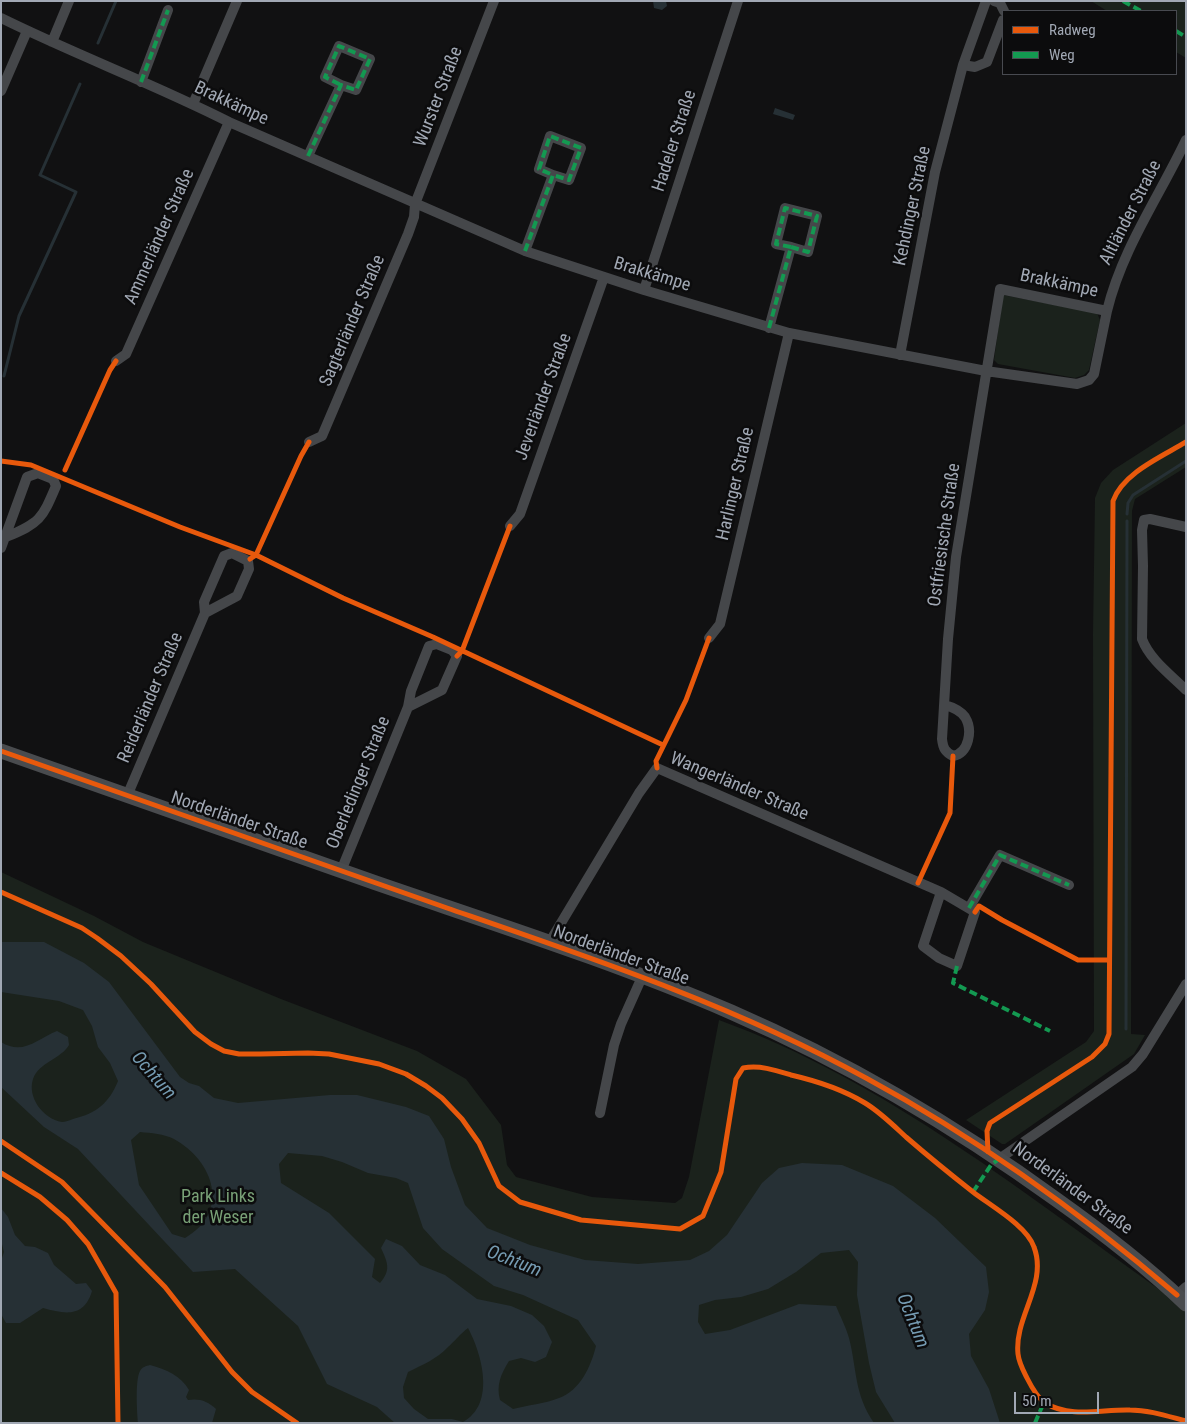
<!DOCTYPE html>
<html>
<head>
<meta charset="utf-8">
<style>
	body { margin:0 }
	#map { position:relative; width:1187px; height:1424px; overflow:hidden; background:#111112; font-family:"Roboto Condensed",sans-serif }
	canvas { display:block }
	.frame { position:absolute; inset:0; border:2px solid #a1a8b4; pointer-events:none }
	.legend { position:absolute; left:1002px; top:10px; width:175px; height:65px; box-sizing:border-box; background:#0c0c0d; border:1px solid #484a50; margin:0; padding:6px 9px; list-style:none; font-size:15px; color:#a1a8b4 }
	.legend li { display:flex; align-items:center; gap:10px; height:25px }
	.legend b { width:25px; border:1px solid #484a50 }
	.scale { position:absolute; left:1014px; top:1392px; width:85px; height:22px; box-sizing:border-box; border:2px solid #a1a8b4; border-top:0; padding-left:6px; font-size:15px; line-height:18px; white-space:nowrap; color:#a1a8b4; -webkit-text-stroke:4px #0c0c0d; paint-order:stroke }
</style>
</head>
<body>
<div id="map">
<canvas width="1187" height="1424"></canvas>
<div class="frame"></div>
<ul class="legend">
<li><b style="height:6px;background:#e8590c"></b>Radweg</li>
<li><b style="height:6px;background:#139951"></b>Weg</li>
</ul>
<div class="scale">50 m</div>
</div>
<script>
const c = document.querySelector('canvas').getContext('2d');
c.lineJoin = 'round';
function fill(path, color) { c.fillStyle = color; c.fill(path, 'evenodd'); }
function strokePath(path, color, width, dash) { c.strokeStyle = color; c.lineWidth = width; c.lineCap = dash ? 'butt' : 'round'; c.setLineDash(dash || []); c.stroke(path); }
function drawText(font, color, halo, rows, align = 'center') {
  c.font = font + ' "Roboto Condensed",sans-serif'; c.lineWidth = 5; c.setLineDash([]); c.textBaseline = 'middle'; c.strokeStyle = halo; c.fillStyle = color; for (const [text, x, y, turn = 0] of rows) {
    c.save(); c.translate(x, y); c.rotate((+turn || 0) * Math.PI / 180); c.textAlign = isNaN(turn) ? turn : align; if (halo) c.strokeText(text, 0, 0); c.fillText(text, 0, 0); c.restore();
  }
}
const green = new Path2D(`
	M 1091,1 L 1186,1 L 1186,58 L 1176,52 L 1176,11 L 1107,11 Z
	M 1003,295 L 1097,313 L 1100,320 L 1089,370 L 1084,375 L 1075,378 L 998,364 L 994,360 Z
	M 1186,423 L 1186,467 L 1135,499 L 1132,511 L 1131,1034 L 1145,1035 L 1134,1054 L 1005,1144 L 1002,1144 L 966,1120 L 1086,1042 L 1094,1031 L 1093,634 L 1095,498 L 1101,483 L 1113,470 Z
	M 1,872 L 94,916 L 143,942 L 281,999 L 417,1051 L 466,1079 L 501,1125 L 507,1165 L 516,1177 L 592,1197 L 675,1203 L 682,1198 L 689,1177 L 719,1020 C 887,1081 1028,1197 1173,1299 L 1186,1311 L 1186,1423 L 1,1423 Z`);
const water = new Path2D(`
	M 653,1 L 666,1 L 667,6 L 662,10 L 654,8 Z
	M 775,108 L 795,115 L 793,120 L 773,114 Z
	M 1,942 L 44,942 L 84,963 L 109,982 L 180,1077 L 189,1083 L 199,1086 L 214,1098 L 238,1103 L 330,1095 L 357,1095 L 406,1107 L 429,1116 L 444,1139 L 451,1167 L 465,1205 L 487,1228 L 530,1245 L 585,1260 L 638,1264 L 690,1260 L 709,1251 L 727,1235 L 762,1183 L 779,1168 L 802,1163 L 842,1165 L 893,1186 L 935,1218 L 986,1267 L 989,1292 L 985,1310 L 969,1334 L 971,1356 L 989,1389 L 1000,1423 L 895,1423 L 876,1392 L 869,1363 L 857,1295 L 858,1262 L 849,1250 L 821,1253 L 796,1272 L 768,1289 L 741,1297 L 715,1300 L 699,1305 L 698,1322 L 705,1334 L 730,1330 L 799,1304 L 836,1306 C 840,1316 846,1327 849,1338 C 857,1369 854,1394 874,1423 L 395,1423 L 377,1407 L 327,1384 L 298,1326 L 235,1269 L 193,1272 L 78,1149 L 44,1127 L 1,1087 L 1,1042 C 23,1056 37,1039 57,1031 L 68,1037 L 69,1045 C 61,1059 39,1062 33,1079 C 27,1097 43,1119 62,1122 C 65,1122 70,1120 73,1119 C 97,1113 109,1103 118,1081 L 110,1063 L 98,1047 L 92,1026 L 83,1010 L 59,1001 L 1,992 ZM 140,1132 C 151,1133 164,1134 174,1139 C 214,1161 231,1212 185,1238 L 172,1234 L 139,1185 L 131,1140 ZM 288,1153 L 322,1156 L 342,1162 L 368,1173 L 396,1178 L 408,1183 L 423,1228 L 442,1249 L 494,1286 L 523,1295 L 578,1320 L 596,1346 C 591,1366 580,1391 559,1398 C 544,1404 528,1405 513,1409 L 500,1400 C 496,1385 501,1374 509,1361 L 521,1358 L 535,1362 L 546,1357 L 552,1342 L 544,1326 L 532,1315 L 511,1306 L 477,1299 L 445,1275 L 420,1265 L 402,1246 L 386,1239 L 381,1248 C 388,1263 391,1270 380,1283 L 372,1277 L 375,1259 L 329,1213 L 281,1183 L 279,1164 ZM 468,1328 C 482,1354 496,1404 463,1422 L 452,1419 L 428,1419 L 414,1409 L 404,1398 L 403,1387 L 408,1372 C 422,1365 437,1359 448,1347 C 455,1341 460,1334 468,1328 Z
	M 1,1208 L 8,1217 L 15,1235 L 25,1246 L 35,1247 L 48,1253 L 54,1265 L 76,1284 L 86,1283 L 92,1291 C 84,1318 65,1314 43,1308 L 20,1323 L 6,1323 L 1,1314 L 1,1261 L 4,1252 L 1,1240 Z
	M 150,1365 C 166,1369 181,1376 189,1390 L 186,1397 L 188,1400 C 199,1398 208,1401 216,1409 L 212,1423 L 138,1423 C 137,1412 135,1380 140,1371 C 142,1367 146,1366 150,1365 Z`);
const stream = new Path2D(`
	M 98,43 L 116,1
	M 4,376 L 19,316 L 76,192 L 40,175 L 80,84
	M 1127,514 L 1128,503 L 1133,495 L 1186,461
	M 1126,1029 L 1127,521`);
const street = new Path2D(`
	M 986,1 L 963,65 L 975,67 L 987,62 L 1003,20
	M 994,1 L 1000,3 L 1004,11
	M 1,18 C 76,55 154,84 229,122 L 525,251 L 644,290 L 789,333 L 986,371 L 1077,384 L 1089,380 L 1094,374 L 1107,311 L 1000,289 L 956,557 L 948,639 L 942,739 C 943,748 945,752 953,756 C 969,753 973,730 965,717 C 960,710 952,707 945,705
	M 52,42 L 69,1
	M 141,82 L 168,10
	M 1,91 L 27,31
	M 193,104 L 237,1
	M 308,156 L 341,85 L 356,90 L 370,59 L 339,46 L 325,77 L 341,85
	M 525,251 L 553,175 L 569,180 L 581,148 L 550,136 L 539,169 L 553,175
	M 644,290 L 738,1
	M 1107,311 C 1122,249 1159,197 1186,140
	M 769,328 L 791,247 L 808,252 L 817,216 L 785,208 L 776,244 L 791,247
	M 900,355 L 935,172 L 963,65
	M 116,361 L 126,354 L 229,122
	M 309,442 L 322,436 L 408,234 L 414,217 L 415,204 L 494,1
	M 510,526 L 520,514 L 604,277
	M 1186,527 L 1150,519 L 1144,520 L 1142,530 L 1143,566 L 1142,639 C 1150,660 1171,675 1186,690
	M 1,548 L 27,477 L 38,473 L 53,479 L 56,486 C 42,519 40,523 6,537
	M 709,638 L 720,624 L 789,333
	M 127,796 L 205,613 L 204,602 L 224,556 L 232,553 L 248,561 L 249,569 L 237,596 L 205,613
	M 341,871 L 408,707 L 442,690 L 457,656 L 452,650 L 437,644 L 429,646 L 411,691 L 408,707
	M 969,908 L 1000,855 L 1069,885
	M 549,943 L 639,793 L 657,768 L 941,892 L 975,912 L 957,966 L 939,958 L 923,946 L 941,892
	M 600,1113 L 614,1045 L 621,1024 L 642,977
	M 999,1159 L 1132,1067 L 1143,1054 L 1186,984
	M 1177,1295 L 1186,1287`);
const secondary = new Path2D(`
	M 1,751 C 126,796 251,840 376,883 C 495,924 615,962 731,1012 C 846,1062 955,1126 1057,1200 C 1102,1232 1146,1266 1186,1304`);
const quiet = new Path2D(`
	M 1123,1 L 1141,11
	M 1176,31 L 1186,37
	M 141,82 L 168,10
	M 308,156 L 341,85 L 356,90 L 370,59 L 339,46 L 325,77 L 341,85
	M 525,251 L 553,175 L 569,180 L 581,148 L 550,136 L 539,169 L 553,175
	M 769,328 L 791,247 L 808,252 L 817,216 L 785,208 L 776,244 L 791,247
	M 969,908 L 1000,855 L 1069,885
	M 957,966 L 953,983 L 1050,1031
	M 973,1192 L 991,1165 L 999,1159
	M 1035,1423 L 1044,1402`);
const cycleway = new Path2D(`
	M 1,461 L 31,465 L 180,527 L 256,555 L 343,598 L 433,637 L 663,745
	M 65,470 L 110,370 L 116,361
	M 250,559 L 256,555 L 301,456 L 309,442
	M 457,656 L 462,651 L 510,526
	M 1,751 C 149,804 298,856 447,908 C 589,957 733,1005 866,1078 C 977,1138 1081,1213 1177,1295
	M 657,768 L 656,761 L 686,700 L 709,638
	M 918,883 L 950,813 L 953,756
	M 1,892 L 82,928 L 97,938 L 121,956 L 151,984 L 195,1032 L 211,1044 L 224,1051 L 239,1054 L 260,1054 L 308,1053 L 329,1054 L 379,1064 L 406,1074 L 426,1086 L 442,1098 L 462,1119 L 479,1143 L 499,1186 L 520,1202 L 581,1220 L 680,1229 L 703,1216 L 721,1172 L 736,1079 L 743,1068 C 760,1065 775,1070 791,1075 C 817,1081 842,1089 865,1103 C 880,1112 893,1125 906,1137 C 928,1156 950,1174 973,1192 C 991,1206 1027,1226 1034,1247 C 1048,1284 1014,1317 1018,1354 C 1019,1363 1023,1370 1027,1378 C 1031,1386 1038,1398 1045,1403 C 1072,1419 1102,1409 1130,1410 C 1149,1410 1167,1416 1186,1421
	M 975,912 L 979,906 L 1002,920 L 1078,960 L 1109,960
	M 1,1141 L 62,1182 L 165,1287 L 232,1372 L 252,1392 L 297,1423
	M 988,1152 L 987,1131 L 990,1123 L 1092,1057 L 1105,1044 L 1109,1034 L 1113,501 C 1123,473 1161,457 1186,442
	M 1,1173 L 40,1197 L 67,1220 L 88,1244 L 116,1293 L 118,1423`);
const streetNames = [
	["Wurster Straße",439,97,-69],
	["Brakkämpe",231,104,25],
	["Hadeler Straße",675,141,-72],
	["Kehdinger Straße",913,206,-78],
	["Altländer Straße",1131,213,-63],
	["Ammerländer Straße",160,237,-66],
	["Brakkämpe",652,275,17],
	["Brakkämpe",1059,284,12],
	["Sagterländer Straße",353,321,-67],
	["Jeverländer Straße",544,397,-70],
	["Harlinger Straße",736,484,-77],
	["Ostfriesische Straße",945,535,-82],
	["Reiderländer Straße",151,698,-67],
	["Oberledinger Straße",359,783,-68],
	["Wangerländer Straße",739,787,23],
	["Norderländer Straße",239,821,19],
	["Norderländer Straße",621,956,20],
	["Norderländer Straße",1072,1189,36]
];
const parkNames = [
	["Park Links",218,1197],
	["der Weser",218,1218]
];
const waterNames = [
	["Ochtum",153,1076,49],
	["Ochtum",514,1262,21],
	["Ochtum",912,1321,68]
];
fill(green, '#1b221c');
fill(water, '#263035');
strokePath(stream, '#263035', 3);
strokePath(street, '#45474a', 10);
strokePath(secondary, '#494b4e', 15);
strokePath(quiet, '#139951', 4, [8, 4]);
strokePath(cycleway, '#e8590c', 5);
drawText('18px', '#a1a8b4', '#0c0c0d', streetNames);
drawText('18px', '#78a076', '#0c0c0d', parkNames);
drawText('italic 19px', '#759bb2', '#0c0c0d', waterNames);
</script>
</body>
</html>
